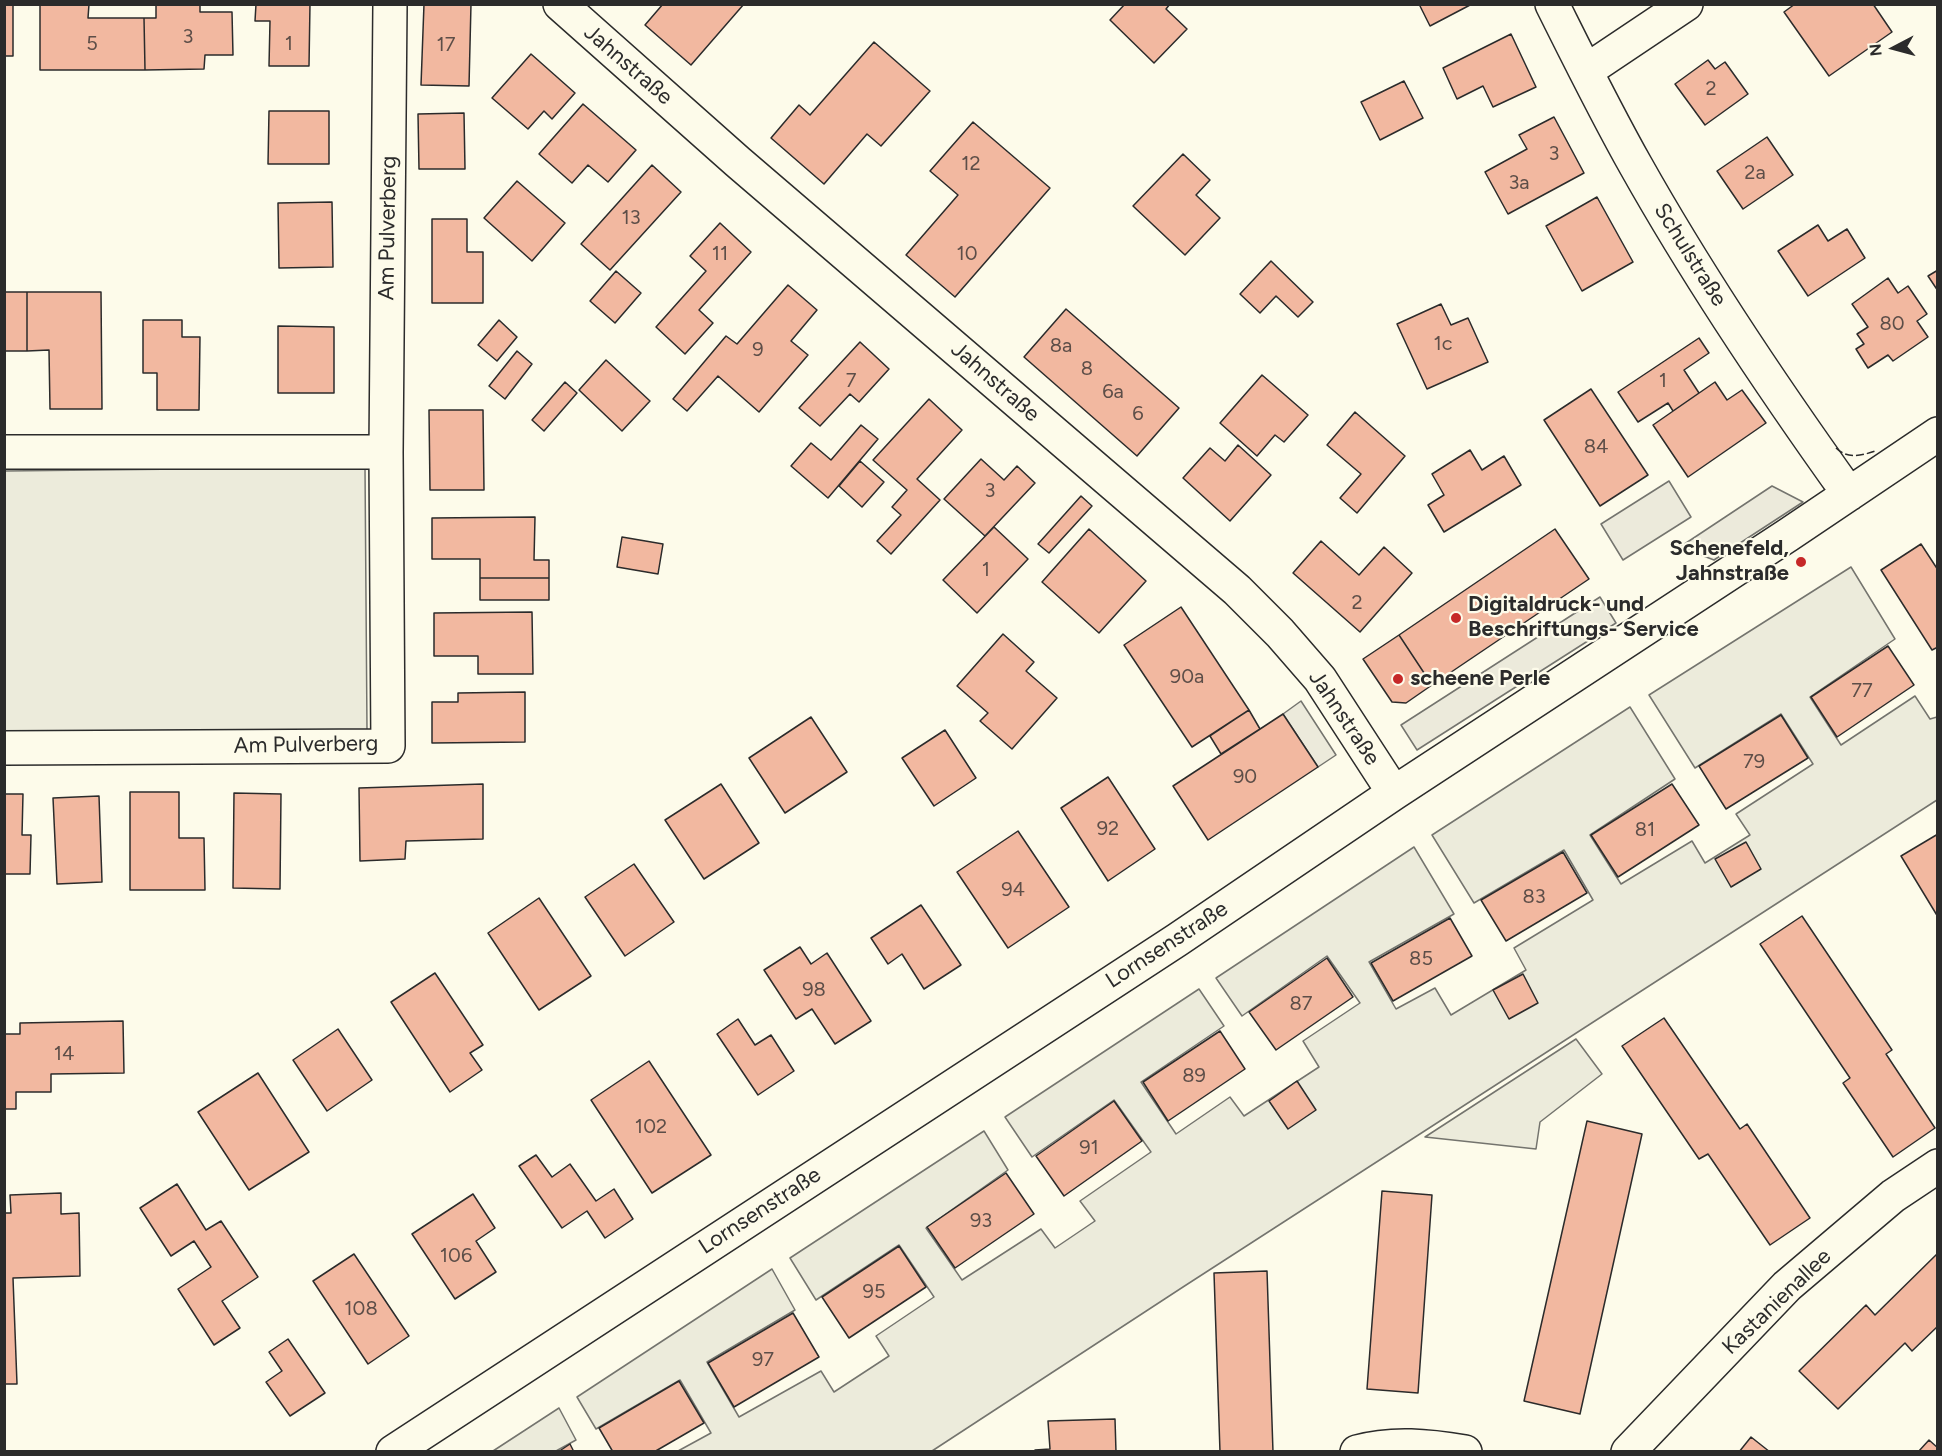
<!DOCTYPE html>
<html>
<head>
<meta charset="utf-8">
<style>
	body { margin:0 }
	#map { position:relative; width:1942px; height:1456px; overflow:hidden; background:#fdfbea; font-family:Figtree,sans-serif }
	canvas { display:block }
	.frame { position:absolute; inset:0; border:6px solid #2b2b2b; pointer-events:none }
	.north { position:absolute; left:1864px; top:18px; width:60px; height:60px; -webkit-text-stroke:4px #fdfbea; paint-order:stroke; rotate:264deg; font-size:16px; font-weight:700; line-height:24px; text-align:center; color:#2b2b2b }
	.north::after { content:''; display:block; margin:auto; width:21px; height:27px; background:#2b2b2b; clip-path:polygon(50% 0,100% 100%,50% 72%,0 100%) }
</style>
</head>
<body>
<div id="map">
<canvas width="1942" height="1456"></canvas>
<div class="frame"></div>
<div class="north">N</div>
</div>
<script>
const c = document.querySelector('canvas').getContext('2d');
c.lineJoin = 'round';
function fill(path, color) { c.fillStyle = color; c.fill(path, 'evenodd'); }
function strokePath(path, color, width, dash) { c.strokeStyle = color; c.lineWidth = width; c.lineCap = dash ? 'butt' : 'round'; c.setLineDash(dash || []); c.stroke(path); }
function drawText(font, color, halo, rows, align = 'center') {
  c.font = font + ' Figtree,sans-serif'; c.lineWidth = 4.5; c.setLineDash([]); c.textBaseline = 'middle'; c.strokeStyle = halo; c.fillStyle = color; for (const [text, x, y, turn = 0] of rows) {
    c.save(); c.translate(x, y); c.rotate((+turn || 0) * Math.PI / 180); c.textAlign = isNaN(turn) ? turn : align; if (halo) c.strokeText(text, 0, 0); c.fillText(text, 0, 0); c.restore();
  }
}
const green = new Path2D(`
	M 365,467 L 367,730 L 5,733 L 4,471 Z
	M 1851,567 L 1895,639 L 1810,697 L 1841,745 L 1915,696 L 1930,719 L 1937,717 L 1937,800 L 1183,1287 L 932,1451 L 678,1451 L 711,1433 L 680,1380 L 596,1429 L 577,1397 L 772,1269 L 795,1310 L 707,1362 L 739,1417 L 821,1371 L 834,1392 L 889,1356 L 876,1336 L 934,1297 L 899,1245 L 816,1300 L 790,1258 L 984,1131 L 1008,1170 L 926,1228 L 962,1280 L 1041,1229 L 1055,1248 L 1095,1221 L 1080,1201 L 1151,1152 L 1114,1100 L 1032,1157 L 1005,1117 L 1199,989 L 1224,1026 L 1141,1082 L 1176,1134 L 1230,1097 L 1244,1116 L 1319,1067 L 1303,1041 L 1360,1003 L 1327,956 L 1242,1016 L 1216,978 L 1414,847 L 1454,914 L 1369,962 L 1396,1009 L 1435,988 L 1451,1015 L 1526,970 L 1514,948 L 1593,900 L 1564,850 L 1474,903 L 1432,835 L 1630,707 L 1675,779 L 1590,835 L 1621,884 L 1692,841 L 1705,863 L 1750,835 L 1736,814 L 1813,764 L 1781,714 L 1695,768 L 1649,695 Z
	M 1576,1039 L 1602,1074 L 1540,1122 L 1536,1149 L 1425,1137 Z
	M 559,1408 L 576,1440 L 556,1451 L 493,1451 Z`);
const parking = new Path2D(`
	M 1669,481 L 1691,517 L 1623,560 L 1601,524 Z
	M 1772,486 L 1803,502 L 1714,560 L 1680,547 Z
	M 1600,597 L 1616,623 L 1417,750 L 1401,725 Z
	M 1301,701 L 1336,755 L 1318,767 L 1283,714 Z`);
const building = new Path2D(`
	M 4,4 L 13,4 L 13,56 L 4,56 Z
	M 40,4 L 89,4 L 88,18 L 144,18 L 145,70 L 40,70 Z
	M 156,4 L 200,4 L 200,12 L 232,12 L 233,55 L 205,55 L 204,69 L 145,70 L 144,18 L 156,18 Z
	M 256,4 L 310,4 L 309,66 L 269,66 L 270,21 L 255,21 Z
	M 424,4 L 471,4 L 469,86 L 421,85 Z
	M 663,4 L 744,4 L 691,65 L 645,25 Z
	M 1125,4 L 1170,4 L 1166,9 L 1187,29 L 1154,63 L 1110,20 Z
	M 1419,4 L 1472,4 L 1430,26 Z
	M 1795,4 L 1873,4 L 1892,32 L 1829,76 L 1784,12 Z
	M 1511,34 L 1536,87 L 1493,107 L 1483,86 L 1457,99 L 1443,68 Z
	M 874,42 L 930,91 L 881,146 L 867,134 L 824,184 L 771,138 L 799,105 L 810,115 Z
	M 531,54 L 575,93 L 552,119 L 544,111 L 528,129 L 492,98 Z
	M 1708,60 L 1715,69 L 1725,62 L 1748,94 L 1705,125 L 1675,84 Z
	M 1404,81 L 1423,118 L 1380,140 L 1361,102 Z
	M 583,104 L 636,150 L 608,182 L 588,165 L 572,183 L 539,154 Z
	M 269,111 L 329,111 L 329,164 L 268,164 Z
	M 464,113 L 465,169 L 419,169 L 418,114 Z
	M 1554,117 L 1584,173 L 1508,214 L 1485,172 L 1527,149 L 1519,135 Z
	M 973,122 L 1050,188 L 955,297 L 906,255 L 958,195 L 930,171 Z
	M 1767,137 L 1793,175 L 1743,209 L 1717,171 Z
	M 1183,154 L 1210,180 L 1196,195 L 1220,218 L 1185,255 L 1133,206 Z
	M 652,165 L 681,192 L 610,270 L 581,244 Z
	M 517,181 L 565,223 L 532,261 L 484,218 Z
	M 1597,197 L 1633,262 L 1582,291 L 1546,226 Z
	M 332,202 L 333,267 L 279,268 L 278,203 Z
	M 432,219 L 467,219 L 467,252 L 483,252 L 483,303 L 432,303 Z
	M 720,223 L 751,252 L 699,310 L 713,323 L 685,354 L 656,327 L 706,271 L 690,256 Z
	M 1818,225 L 1828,241 L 1847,229 L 1865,258 L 1808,296 L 1778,251 Z
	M 1271,261 L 1313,302 L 1298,317 L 1276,296 L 1260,313 L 1240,294 Z
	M 1938,270 L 1938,291 L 1928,276 Z
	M 616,271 L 641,293 L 615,323 L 590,301 Z
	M 1888,278 L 1898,293 L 1908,286 L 1927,314 L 1917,321 L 1928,337 L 1893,361 L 1888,355 L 1868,368 L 1856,349 L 1864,344 L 1857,334 L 1868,327 L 1852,304 Z
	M 788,285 L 817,310 L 791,341 L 808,355 L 759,412 L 718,376 L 687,411 L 673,399 L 726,336 L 737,344 Z
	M 4,292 L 27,292 L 27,351 L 4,351 Z
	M 27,292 L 101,292 L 102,409 L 50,409 L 49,350 L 27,351 Z
	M 1441,304 L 1451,325 L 1468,318 L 1488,362 L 1427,389 L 1397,324 Z
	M 1066,309 L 1179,408 L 1137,456 L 1024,357 Z
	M 143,320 L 182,320 L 182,337 L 200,337 L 199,410 L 157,410 L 157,373 L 143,373 Z
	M 499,320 L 517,337 L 497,361 L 478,345 Z
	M 278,326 L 334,327 L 334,393 L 278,393 Z
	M 1699,338 L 1709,353 L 1684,370 L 1699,393 L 1673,411 L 1668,403 L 1638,422 L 1618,392 Z
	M 860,342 L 889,369 L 859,402 L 850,394 L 820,426 L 799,408 Z
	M 517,351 L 532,364 L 505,399 L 489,386 Z
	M 606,360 L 650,401 L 622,431 L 579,390 Z
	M 1262,375 L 1308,415 L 1284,442 L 1275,435 L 1257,456 L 1220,423 Z
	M 565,382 L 577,393 L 544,431 L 532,420 Z
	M 1715,382 L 1727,400 L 1742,390 L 1766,423 L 1688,477 L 1653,425 Z
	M 1591,389 L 1648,475 L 1600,506 L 1544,420 Z
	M 929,399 L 962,430 L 917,479 L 940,500 L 891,554 L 877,541 L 901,515 L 892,507 L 907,490 L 873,460 Z
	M 429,410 L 483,410 L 484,490 L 430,490 Z
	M 1355,412 L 1405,456 L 1357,513 L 1340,498 L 1361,474 L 1327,445 Z
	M 861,425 L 878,439 L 828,498 L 791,466 L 811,443 L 831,460 Z
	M 1238,445 L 1271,475 L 1230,521 L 1183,478 L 1210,448 L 1225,461 Z
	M 1470,450 L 1482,470 L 1504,456 L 1521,485 L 1444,532 L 1428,505 L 1444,495 L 1432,474 Z
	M 981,459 L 1004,480 L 1017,466 L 1035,483 L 985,536 L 944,499 Z
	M 860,461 L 884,482 L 862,507 L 839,486 Z
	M 1081,496 L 1092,506 L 1049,553 L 1038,544 Z
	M 535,517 L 534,560 L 549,560 L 549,578 L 480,578 L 480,559 L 432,559 L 432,518 Z
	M 994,527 L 1028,559 L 977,613 L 943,580 Z
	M 1089,529 L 1146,581 L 1099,633 L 1042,582 Z
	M 1555,529 L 1589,579 L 1432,685 L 1399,635 Z
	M 622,537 L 663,544 L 658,574 L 617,567 Z
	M 1321,541 L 1359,575 L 1384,547 L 1412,573 L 1360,632 L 1293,573 Z
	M 1921,544 L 1938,570 L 1938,647 L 1932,650 L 1881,570 Z
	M 480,578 L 549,578 L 549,600 L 480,600 Z
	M 1181,607 L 1249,710 L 1192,747 L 1124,645 Z
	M 532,612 L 533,674 L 478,674 L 478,656 L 434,656 L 434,613 Z
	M 1003,634 L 1034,662 L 1026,671 L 1057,698 L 1012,749 L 980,721 L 988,713 L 957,686 Z
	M 1399,635 L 1432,685 L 1406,703 L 1392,702 L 1363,659 Z
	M 1888,646 L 1914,685 L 1837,737 L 1811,697 Z
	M 525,692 L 525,742 L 432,743 L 432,702 L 458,702 L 458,693 Z
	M 1249,710 L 1260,729 L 1221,754 L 1210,736 Z
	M 1283,714 L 1318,767 L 1208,840 L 1173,786 Z
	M 1781,715 L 1808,758 L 1726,809 L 1699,766 Z
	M 811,717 L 847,772 L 785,813 L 749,758 Z
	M 945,730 L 976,778 L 934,806 L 902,758 Z
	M 1108,777 L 1155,849 L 1108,881 L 1061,808 Z
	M 483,784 L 483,839 L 406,841 L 405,859 L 360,861 L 359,788 Z
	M 721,784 L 759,843 L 704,879 L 665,820 Z
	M 1672,784 L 1699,825 L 1618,877 L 1591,835 Z
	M 130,792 L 179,792 L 179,838 L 204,838 L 205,890 L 130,890 Z
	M 234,793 L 281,794 L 280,889 L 233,888 Z
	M 4,794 L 23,794 L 22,835 L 31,835 L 30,874 L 4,874 Z
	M 99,796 L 102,882 L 57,884 L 53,798 Z
	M 1018,831 L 1069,907 L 1008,948 L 957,872 Z
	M 1938,834 L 1938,917 L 1901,856 Z
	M 1746,842 L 1761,869 L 1731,887 L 1715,859 Z
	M 1563,852 L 1587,893 L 1506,941 L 1481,900 Z
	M 634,864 L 674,922 L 625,956 L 585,897 Z
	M 539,898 L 591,976 L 539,1010 L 488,933 Z
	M 921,905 L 961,965 L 924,989 L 902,954 L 888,964 L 871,938 Z
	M 1802,916 L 1892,1050 L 1886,1054 L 1935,1128 L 1893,1157 L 1843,1083 L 1850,1078 L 1760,944 Z
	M 1450,918 L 1472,956 L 1393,1001 L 1371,963 Z
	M 800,947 L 811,964 L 827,953 L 871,1021 L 835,1044 L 812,1009 L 796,1019 L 764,970 Z
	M 1327,958 L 1353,997 L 1276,1050 L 1249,1012 Z
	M 435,973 L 483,1045 L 470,1053 L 482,1070 L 450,1092 L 391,1002 Z
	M 1523,974 L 1538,1003 L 1509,1019 L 1493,990 Z
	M 1664,1018 L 1740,1129 L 1747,1124 L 1810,1218 L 1770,1245 L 1708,1154 L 1699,1159 L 1622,1046 Z
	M 738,1019 L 755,1045 L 771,1035 L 794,1071 L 758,1095 L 717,1034 Z
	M 123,1021 L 124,1073 L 51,1074 L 51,1092 L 16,1092 L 16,1109 L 4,1109 L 4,1034 L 20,1034 L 20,1023 Z
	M 338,1029 L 372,1080 L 327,1111 L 293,1060 Z
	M 1220,1031 L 1245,1069 L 1168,1121 L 1143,1082 Z
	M 649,1061 L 711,1155 L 652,1193 L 591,1100 Z
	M 258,1073 L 309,1152 L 249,1190 L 198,1112 Z
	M 1297,1081 L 1316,1110 L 1288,1129 L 1269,1101 Z
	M 1114,1101 L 1142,1141 L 1064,1196 L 1036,1156 Z
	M 1587,1121 L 1642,1134 L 1580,1414 L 1524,1401 Z
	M 536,1155 L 552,1177 L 570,1164 L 596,1201 L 614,1189 L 633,1219 L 605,1238 L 587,1211 L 562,1228 L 519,1166 Z
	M 1006,1173 L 1034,1214 L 955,1268 L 927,1227 Z
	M 177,1184 L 206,1230 L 221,1221 L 258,1277 L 222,1301 L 240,1328 L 214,1345 L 178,1289 L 211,1267 L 194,1241 L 171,1256 L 140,1208 Z
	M 1382,1191 L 1432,1195 L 1418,1393 L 1367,1389 Z
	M 61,1193 L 61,1214 L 79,1213 L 80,1276 L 13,1278 L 17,1384 L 4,1384 L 4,1213 L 11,1213 L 10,1195 Z
	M 473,1194 L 495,1228 L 476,1241 L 496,1272 L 455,1299 L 412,1234 Z
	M 899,1246 L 926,1287 L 849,1338 L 822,1297 Z
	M 1938,1253 L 1938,1326 L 1912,1351 L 1905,1343 L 1838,1409 L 1799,1371 L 1866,1305 L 1875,1315 Z
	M 354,1254 L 409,1336 L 368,1364 L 313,1281 Z
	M 1267,1271 L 1273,1452 L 1220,1452 L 1214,1273 Z
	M 793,1313 L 819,1357 L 734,1407 L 708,1363 Z
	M 288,1339 L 325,1393 L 290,1416 L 266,1382 L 282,1371 L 269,1352 Z
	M 679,1381 L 704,1423 L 654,1452 L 613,1452 L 599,1428 Z
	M 1115,1419 L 1116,1452 L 1035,1452 L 1035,1450 L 1050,1449 L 1048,1421 Z
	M 1751,1437 L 1770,1452 L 1739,1452 Z
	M 1929,1440 L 1938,1448 L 1938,1452 L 1918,1452 Z
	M 570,1444 L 574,1452 L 558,1452 Z`);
const minor = new Path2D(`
	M 560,4 L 738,162 L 1237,590 L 1280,633 L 1320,679 L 1394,793
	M 1552,4 C 1579,58 1606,113 1636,166 C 1700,280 1773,388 1849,494
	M 1586,71 L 1686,4
	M 4,452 L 386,452
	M 4,748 L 388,746 L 386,452 L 390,4
	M 393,1452 L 1177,940 L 1394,793 L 1788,535 L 1938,434
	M 1357,1452 C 1393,1442 1429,1446 1465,1452
	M 1628,1452 L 1787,1286 L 1893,1196 L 1938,1166`);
const fence = new Path2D(`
	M 1836,448 C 1847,459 1861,456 1875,451`);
const markers = [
	[1801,562,6,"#c62828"],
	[1456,618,6,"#c62828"],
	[1398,679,6,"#c62828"]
];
const numberNames = [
	["3",188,37],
	["5",92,44],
	["1",289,44],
	["17",446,45],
	["2",1711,89],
	["3",1554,154],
	["12",971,164],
	["2a",1755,173],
	["3a",1519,183],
	["13",631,218],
	["11",720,254],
	["10",967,254],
	["80",1892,324],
	["1c",1443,344],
	["8a",1061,346],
	["9",758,350],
	["8",1087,369],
	["7",851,381],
	["1",1663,381],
	["6a",1113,392],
	["6",1138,414],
	["84",1596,447],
	["3",990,491],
	["1",986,570],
	["2",1357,603],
	["90a",1187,677],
	["77",1862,691],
	["79",1754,762],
	["90",1245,777],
	["92",1108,829],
	["81",1645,830],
	["94",1013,890],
	["83",1534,897],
	["85",1421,959],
	["98",814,990],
	["87",1301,1004],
	["14",64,1054],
	["89",1194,1076],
	["102",651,1127],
	["91",1089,1148],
	["93",981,1221],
	["106",456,1256],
	["95",874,1292],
	["108",361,1309],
	["97",763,1360]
];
const streetNames = [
	["Jahnstraße",628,65,41],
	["Am Pulverberg",388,228,-89],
	["Schulstraße",1690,255,58],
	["Jahnstraße",995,382,41],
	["Jahnstraße",1344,718,56],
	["Am Pulverberg",306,745,-1],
	["Lornsenstraße",1167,945,-33],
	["Lornsenstraße",760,1211,-33],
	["Kastanienallee",1777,1302,-44]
];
const poiNames = [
	["Schenefeld,",1789,549,"right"],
	["Jahnstraße",1789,574,"right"],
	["Digitaldruck- und",1468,605],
	["Beschriftungs- Service",1468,630],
	["scheene Perle",1410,679]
];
fill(green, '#ecebdb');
strokePath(green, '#74746e', 1.5);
fill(parking, '#eceadb');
strokePath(parking, '#74746e', 1.5);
fill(building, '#f2b8a0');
strokePath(building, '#2b2b2b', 1.5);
strokePath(minor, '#2b2b2b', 36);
strokePath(minor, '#fdfbea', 33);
strokePath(fence, '#2b2b2b', 1.5, [8, 3]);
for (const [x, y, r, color] of markers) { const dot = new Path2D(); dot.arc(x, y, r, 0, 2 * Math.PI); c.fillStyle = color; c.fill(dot); strokePath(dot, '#fdfbea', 2); }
drawText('20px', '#5d4e48', null, numberNames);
drawText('22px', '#2b2b2b', '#fdfbea', streetNames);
drawText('bold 22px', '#2b2b2b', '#fdfbea', poiNames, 'left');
</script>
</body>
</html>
